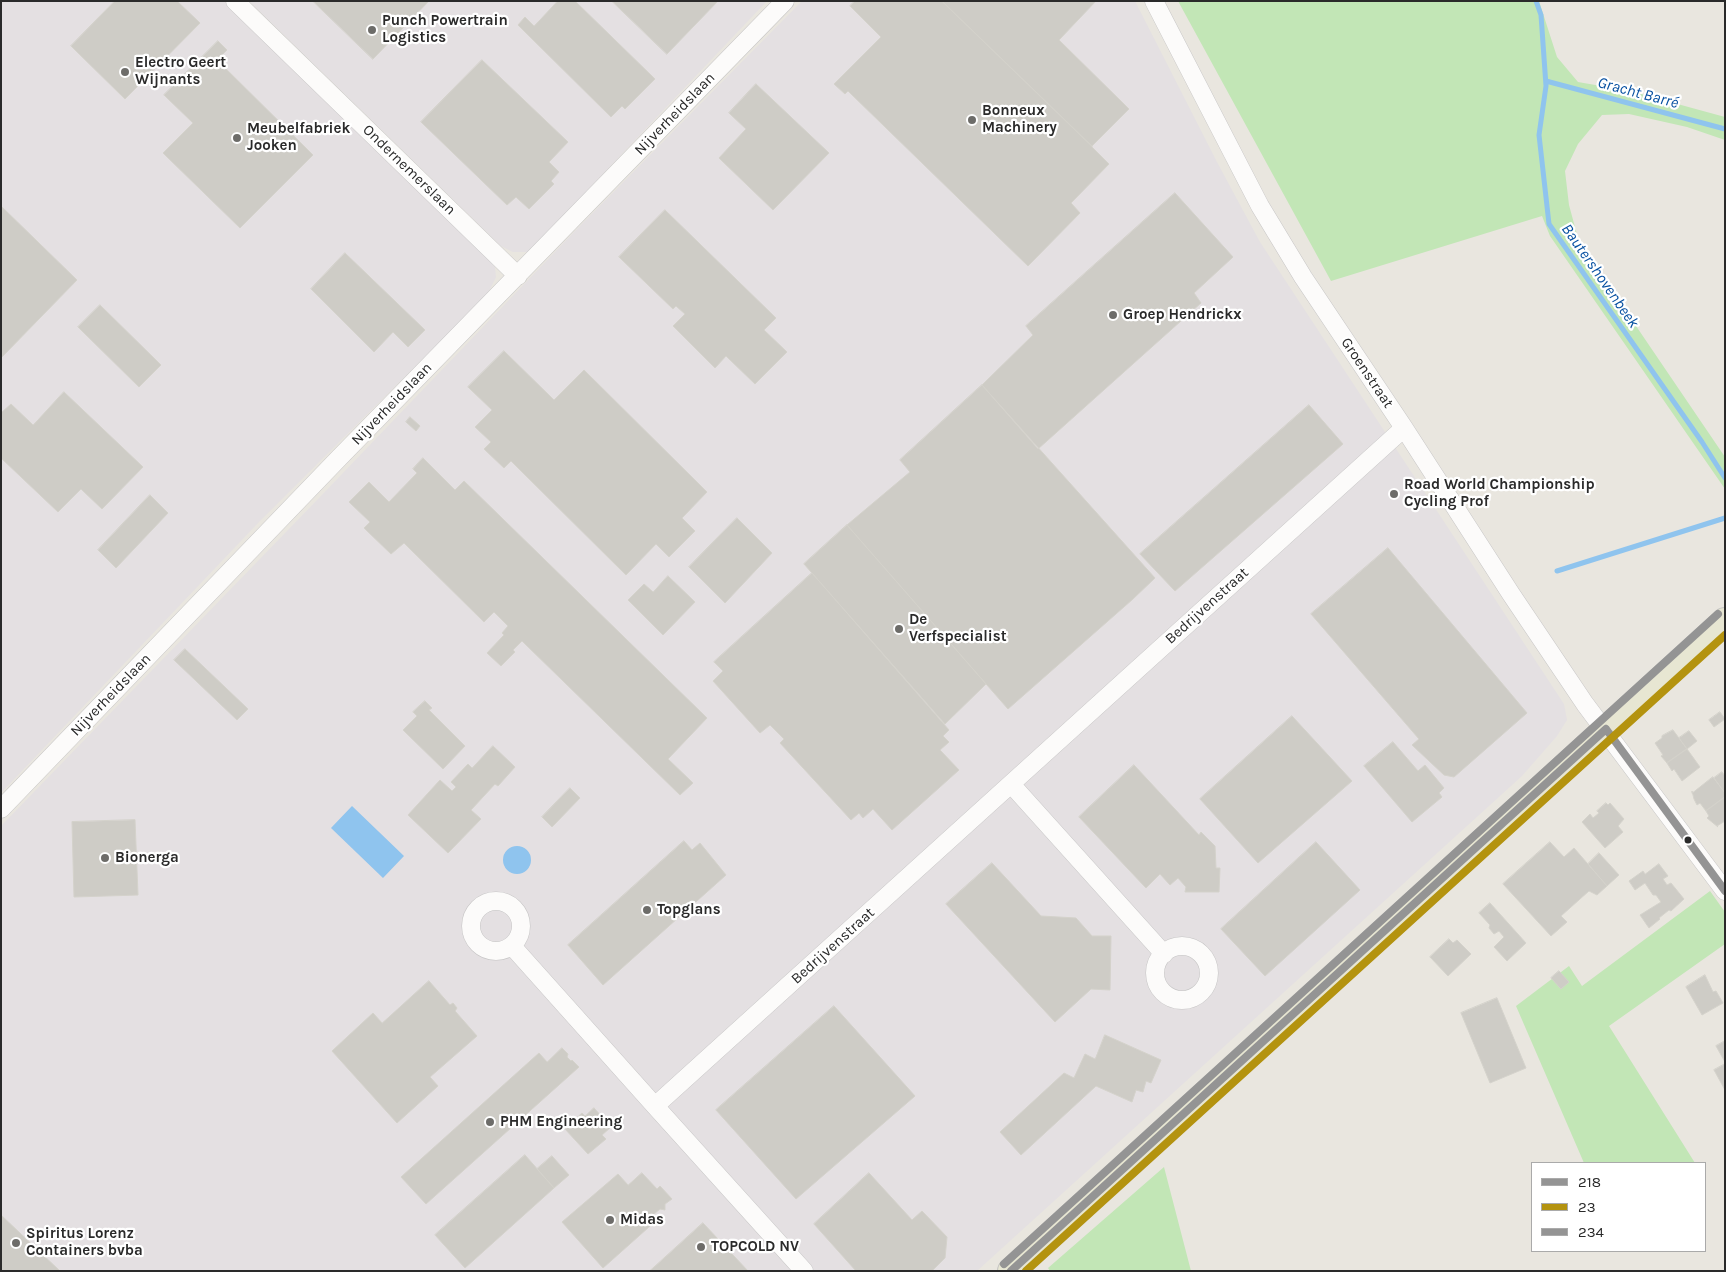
<!DOCTYPE html>
<html>
<head>
<meta charset="utf-8">
<style>
	body { margin:0 }
	#map { position:relative; width:1726px; height:1272px; overflow:hidden; background:#e9e6df; font-family:Karla,sans-serif }
	canvas { display:block }
	.frame { position:absolute; inset:0; border:2px solid #2a2a2a; pointer-events:none }
	.legend { position:absolute; left:1531px; top:1162px; width:175px; height:90px; box-sizing:border-box; background:#fff; border:1px solid #aaa; margin:0; padding:6px 9px; list-style:none; font-size:15px; color:#2a2a2a }
	.legend li { display:flex; align-items:center; gap:10px; height:25px }
	.legend b { width:25px; border:1px solid #aaa }
</style>
</head>
<body>
<div id="map">
<canvas width="1726" height="1272"></canvas>
<div class="frame"></div>
<ul class="legend">
<li><b style="height:6px;background:#949494"></b>218</li>
<li><b style="height:6px;background:#b4930f"></b>23</li>
<li><b style="height:6px;background:#949494"></b>234</li>
</ul>
</div>
<script>
const c = document.querySelector('canvas').getContext('2d');
c.lineJoin = 'round';
function fill(path, color) { c.fillStyle = color; c.fill(path, 'evenodd'); }
function strokePath(path, color, width, dash) { c.strokeStyle = color; c.lineWidth = width; c.lineCap = dash ? 'butt' : 'round'; c.setLineDash(dash || []); c.stroke(path); }
function drawText(font, color, halo, rows, align = 'center') {
  c.font = font + ' Karla,sans-serif'; c.lineWidth = 4.5; c.setLineDash([]); c.textBaseline = 'middle'; c.strokeStyle = halo; c.fillStyle = color; for (const [text, x, y, turn = 0] of rows) {
    c.save(); c.translate(x, y); c.rotate((+turn || 0) * Math.PI / 180); c.textAlign = isNaN(turn) ? turn : align; if (halo) c.strokeText(text, 0, 0); c.fillText(text, 0, 0); c.restore();
  }
}
const industrial = new Path2D(`
	M 1,1 L 224,1 L 483,251 L 495,267 L 496,277 L 487,295 L 260,521 L 1,793 Z
	M 249,1 L 767,1 L 529,252 L 513,252 L 501,246 Z
	M 802,1 L 1135,1 L 1217,162 L 1260,242 L 1564,704 L 1567,720 L 1557,736 L 1522,776 L 977,1271 L 1,1271 L 1,826 L 319,498 L 575,231 Z`);
const green = new Path2D(`
	M 1178,1 L 1539,1 L 1557,57 L 1578,82 L 1630,91 L 1725,117 L 1725,140 L 1687,127 L 1629,114 L 1602,115 L 1578,144 L 1565,171 L 1569,205 L 1579,242 L 1725,457 L 1725,489 L 1550,236 L 1542,216 L 1331,281 Z
	M 1710,891 L 1725,912 L 1725,944 L 1609,1026 L 1695,1163 L 1584,1163 L 1516,1006 L 1569,966 L 1582,986 Z
	M 1164,1167 L 1191,1271 L 1050,1271 L 1048,1268 Z`);
const water = new Path2D(`
	M 352,806 L 404,856 L 383,878 L 331,828 Z
	M503 860a14 14 0 1 1 28 0a14 14 0 1 1-28 0Z`);
const stream = new Path2D(`
	M 1536,1 L 1541,15 L 1546,86 L 1539,135 L 1549,224 L 1702,442 L 1725,478
	M 1546,81 L 1725,129
	M 1557,571 L 1725,518`);
const building = new Path2D(`
	M 115,1 L 177,1 L 200,23 L 125,99 L 71,46 Z
	M 313,1 L 429,1 L 373,59 Z
	M 558,1 L 575,1 L 655,79 L 625,109 L 622,106 L 611,117 L 518,25 L 525,17 L 534,26 Z
	M 612,1 L 718,1 L 667,54 Z
	M 855,1 L 942,1 L 1092,146 L 1092,147 L 1109,164 L 1071,203 L 1080,213 L 1028,266 L 848,91 L 845,94 L 834,84 L 881,37 L 850,6 Z
	M 942,1 L 1096,1 L 1059,40 L 1129,109 L 1092,146 Z
	M 218,41 L 227,50 L 217,60 L 313,155 L 240,228 L 163,153 L 193,123 L 164,95 Z
	M 482,60 L 568,142 L 549,162 L 559,172 L 551,181 L 554,184 L 529,209 L 516,197 L 507,205 L 421,122 Z
	M 756,84 L 829,153 L 773,210 L 719,158 L 746,129 L 729,113 Z
	M 1175,193 L 1233,257 L 1194,293 L 1201,303 L 1038,449 L 982,385 L 1033,335 L 1026,326 Z
	M 1,206 L 77,280 L 1,358 Z
	M 665,210 L 776,318 L 764,330 L 787,352 L 755,384 L 726,356 L 715,368 L 673,326 L 685,314 L 676,306 L 673,309 L 619,257 Z
	M 345,253 L 425,330 L 408,347 L 393,332 L 374,352 L 311,289 Z
	M 100,305 L 161,365 L 139,387 L 78,327 Z
	M 504,351 L 554,400 L 584,370 L 707,492 L 682,518 L 695,531 L 669,557 L 656,544 L 626,575 L 511,461 L 504,468 L 484,449 L 491,442 L 475,427 L 492,410 L 468,387 Z
	M 982,385 L 1155,578 L 1133,599 L 1008,709 L 847,525 L 910,472 L 900,460 Z
	M 64,392 L 143,467 L 102,509 L 81,489 L 58,512 L 1,458 L 1,413 L 11,404 L 33,425 Z
	M 1309,405 L 1343,444 L 1175,591 L 1140,554 Z
	M 410,417 L 420,426 L 416,431 L 406,422 Z
	M 423,458 L 455,490 L 464,481 L 707,718 L 668,759 L 693,783 L 680,795 L 522,641 L 513,650 L 515,652 L 501,666 L 487,653 L 504,635 L 502,633 L 508,626 L 494,612 L 484,622 L 404,543 L 391,554 L 364,528 L 370,522 L 349,502 L 369,482 L 389,502 L 417,473 L 413,469 Z
	M 150,495 L 168,513 L 116,568 L 98,550 Z
	M 737,518 L 772,553 L 725,603 L 689,567 Z
	M 847,525 L 986,684 L 945,724 L 804,564 Z
	M 1388,548 L 1527,713 L 1454,777 L 1444,775 L 1412,745 L 1419,739 L 1311,614 Z
	M 812,573 L 949,730 L 943,736 L 949,742 L 940,750 L 959,770 L 892,830 L 873,809 L 863,818 L 859,813 L 851,820 L 780,743 L 784,739 L 770,725 L 760,733 L 713,681 L 723,671 L 714,662 Z
	M 668,576 L 695,602 L 663,635 L 628,600 L 644,584 L 653,592 Z
	M 185,649 L 248,709 L 237,720 L 174,660 Z
	M 425,701 L 432,708 L 429,710 L 465,746 L 443,769 L 403,730 L 417,716 L 413,712 Z
	M 1720,712 L 1725,719 L 1714,727 L 1709,720 Z
	M 1292,716 L 1352,781 L 1258,863 L 1200,799 Z
	M 1673,730 L 1687,749 L 1667,763 L 1661,756 L 1663,755 L 1655,743 L 1662,738 L 1662,736 Z
	M 1689,731 L 1697,741 L 1687,749 L 1679,738 Z
	M 1393,742 L 1418,771 L 1425,765 L 1444,788 L 1439,793 L 1442,797 L 1412,822 L 1364,766 Z
	M 493,746 L 515,767 L 498,786 L 495,784 L 471,810 L 481,819 L 448,853 L 408,815 L 440,780 L 452,791 L 456,787 L 451,782 L 468,764 L 472,768 Z
	M 1687,749 L 1700,767 L 1682,781 L 1674,769 L 1672,771 L 1667,763 Z
	M 1134,765 L 1199,835 L 1201,832 L 1215,846 L 1216,868 L 1220,868 L 1219,892 L 1185,892 L 1186,887 L 1178,878 L 1170,885 L 1160,874 L 1146,888 L 1079,817 Z
	M 1722,772 L 1725,776 L 1725,793 L 1714,778 Z
	M 1713,777 L 1725,793 L 1725,797 L 1706,811 L 1700,803 L 1697,805 L 1694,799 L 1692,791 L 1692,793 Z
	M 570,788 L 580,798 L 552,827 L 542,817 Z
	M 1725,797 L 1725,821 L 1717,826 L 1718,827 L 1707,818 L 1709,816 L 1706,811 Z
	M 1606,803 L 1608,805 L 1610,803 L 1624,819 L 1618,826 L 1623,832 L 1605,848 L 1582,822 L 1590,814 L 1593,818 L 1599,813 L 1597,811 Z
	M 135,820 L 138,895 L 74,897 L 72,822 Z
	M 684,841 L 692,850 L 700,843 L 726,875 L 603,985 L 568,945 Z
	M 1316,842 L 1360,890 L 1265,976 L 1221,929 Z
	M 1550,842 L 1564,857 L 1574,848 L 1607,886 L 1597,895 L 1589,891 L 1561,916 L 1567,922 L 1551,936 L 1503,884 Z
	M 1599,853 L 1619,875 L 1607,886 L 1588,864 Z
	M 992,863 L 1041,916 L 1076,918 L 1092,936 L 1111,936 L 1110,990 L 1091,989 L 1055,1022 L 946,904 Z
	M 1659,864 L 1668,876 L 1663,879 L 1667,885 L 1671,883 L 1684,899 L 1671,911 L 1669,910 L 1659,918 L 1660,919 L 1649,928 L 1640,915 L 1661,902 L 1656,895 L 1653,895 L 1645,883 L 1635,890 L 1629,881 L 1643,871 L 1645,874 Z
	M 1490,903 L 1526,943 L 1507,961 L 1494,947 L 1504,937 L 1499,931 L 1494,934 L 1489,928 L 1490,925 L 1479,913 Z
	M 1449,939 L 1453,943 L 1457,940 L 1471,954 L 1448,976 L 1430,957 Z
	M 1559,971 L 1569,982 L 1561,989 L 1551,978 Z
	M 1705,975 L 1713,992 L 1716,991 L 1723,1003 L 1702,1015 L 1686,987 Z
	M 429,981 L 450,1005 L 453,1003 L 457,1008 L 455,1011 L 477,1036 L 430,1077 L 438,1086 L 397,1123 L 332,1051 L 373,1013 L 382,1023 Z
	M 1497,998 L 1526,1068 L 1490,1083 L 1461,1013 Z
	M 834,1006 L 915,1096 L 796,1199 L 716,1110 Z
	M 1105,1035 L 1161,1060 L 1151,1083 L 1146,1081 L 1143,1092 L 1136,1090 L 1132,1102 L 1096,1086 L 1021,1155 L 1000,1132 L 1064,1073 L 1074,1078 L 1085,1054 L 1095,1059 Z
	M 1725,1041 L 1725,1062 L 1716,1046 Z
	M 562,1048 L 568,1054 L 567,1057 L 571,1061 L 572,1060 L 579,1067 L 426,1204 L 401,1177 L 539,1053 L 547,1062 Z
	M 1725,1064 L 1725,1090 L 1714,1070 Z
	M 594,1108 L 611,1127 L 602,1135 L 606,1139 L 588,1154 L 565,1129 L 582,1113 L 585,1116 Z
	M 525,1155 L 554,1188 L 465,1268 L 435,1235 Z
	M 552,1156 L 569,1175 L 554,1188 L 537,1169 Z
	M 642,1173 L 657,1189 L 660,1186 L 672,1199 L 665,1204 L 665,1210 L 660,1209 L 654,1214 L 658,1219 L 603,1268 L 562,1222 L 618,1174 L 628,1185 Z
	M 869,1173 L 912,1220 L 922,1211 L 947,1237 L 945,1258 L 932,1271 L 856,1271 L 814,1224 Z
	M 1,1215 L 60,1271 L 1,1271 Z
	M 703,1223 L 748,1271 L 650,1271 Z`);
const street = new Path2D(`
	M 235,1 L 518,276
	M 1154,1 L 1260,206 L 1303,277 L 1404,428 L 1511,594 L 1585,704 L 1725,891
	M 1011,784 L 1164,954
	M 1,809 L 339,458 L 785,1
	M471 926a25 25 0 1 1 50 0a25 25 0 1 1-50 0Z
	M 512,946 L 655,1106 L 804,1271
	M1155 973a27 27 0 1 1 54 0a27 27 0 1 1-54 0Z
	M 655,1106 L 1404,428`);
const primary = new Path2D(`
	M 1011,1271 L 1725,621`);
const bus1 = new Path2D(`
	M 1606,729 L 1725,891
	M 1011,1271 L 1606,729`);
const bus2 = new Path2D(`
	M 1026,1271 L 1725,635`);
const bus3 = new Path2D(`
	M 1004,1264 L 1718,614`);
const markers = [
	[372,30,5,"#6d6c69"],
	[125,72,5,"#6d6c69"],
	[972,120,5,"#6d6c69"],
	[237,138,5,"#6d6c69"],
	[1113,315,5,"#6d6c69"],
	[1394,494,5,"#6d6c69"],
	[899,629,5,"#6d6c69"],
	[1688,840,4.5,"#2a2a2a"],
	[105,858,5,"#6d6c69"],
	[647,910,5,"#6d6c69"],
	[490,1122,5,"#6d6c69"],
	[610,1220,5,"#6d6c69"],
	[16,1243,5,"#6d6c69"],
	[701,1247,5,"#6d6c69"]
];
const poiNames = [
	["Punch Powertrain",382,21],
	["Logistics",382,38],
	["Electro Geert",135,63],
	["Wijnants",135,80],
	["Bonneux",982,111],
	["Machinery",982,128],
	["Meubelfabriek",247,129],
	["Jooken",247,146],
	["Groep Hendrickx",1123,315],
	["Road World Championship",1404,485],
	["Cycling Prof",1404,502],
	["De",909,620],
	["Verfspecialist",909,637],
	["Bionerga",115,858],
	["Topglans",657,910],
	["PHM Engineering",500,1122],
	["Midas",620,1220],
	["Spiritus Lorenz",26,1234],
	["Containers bvba",26,1251],
	["TOPCOLD NV",711,1247]
];
const streetNames = [
	["Nijverheidslaan",675,114,-46],
	["Ondernemerslaan",409,170,44],
	["Groenstraat",1367,373,56],
	["Nijverheidslaan",392,404,-46],
	["Bedrijvenstraat",1207,606,-42],
	["Nijverheidslaan",111,695,-46],
	["Bedrijvenstraat",833,946,-42]
];
const waterNames = [
	["Gracht Barré",1638,93,15],
	["Bautershovenbeek",1600,276,55]
];
fill(industrial, '#e4e0e2');
fill(green, '#c2e6b6');
fill(water, '#8fc4ee');
strokePath(stream, '#8fc4ee', 5);
fill(building, '#ceccc6');
strokePath(building, '#d4d2cb', 1);
strokePath(street, '#c6c5c5', 19);
strokePath(primary, '#c4c4c1', 28);
strokePath(street, '#fcfbfa', 18);
strokePath(primary, '#e7e6d2', 26);
strokePath(bus1, '#949494', 8);
strokePath(bus2, '#b4930f', 8);
strokePath(bus3, '#949494', 8);
for (const [x, y, r, color] of markers) { const dot = new Path2D(); dot.arc(x, y, r, 0, 2 * Math.PI); c.fillStyle = color; c.fill(dot); strokePath(dot, '#fff', 2); }
drawText('bold 15px', '#2a2a2a', '#fff', poiNames, 'left');
drawText('15px', '#2a2a2a', '#fff', streetNames);
drawText('italic 16px', '#0750a1', '#fff', waterNames);
</script>
</body>
</html>
